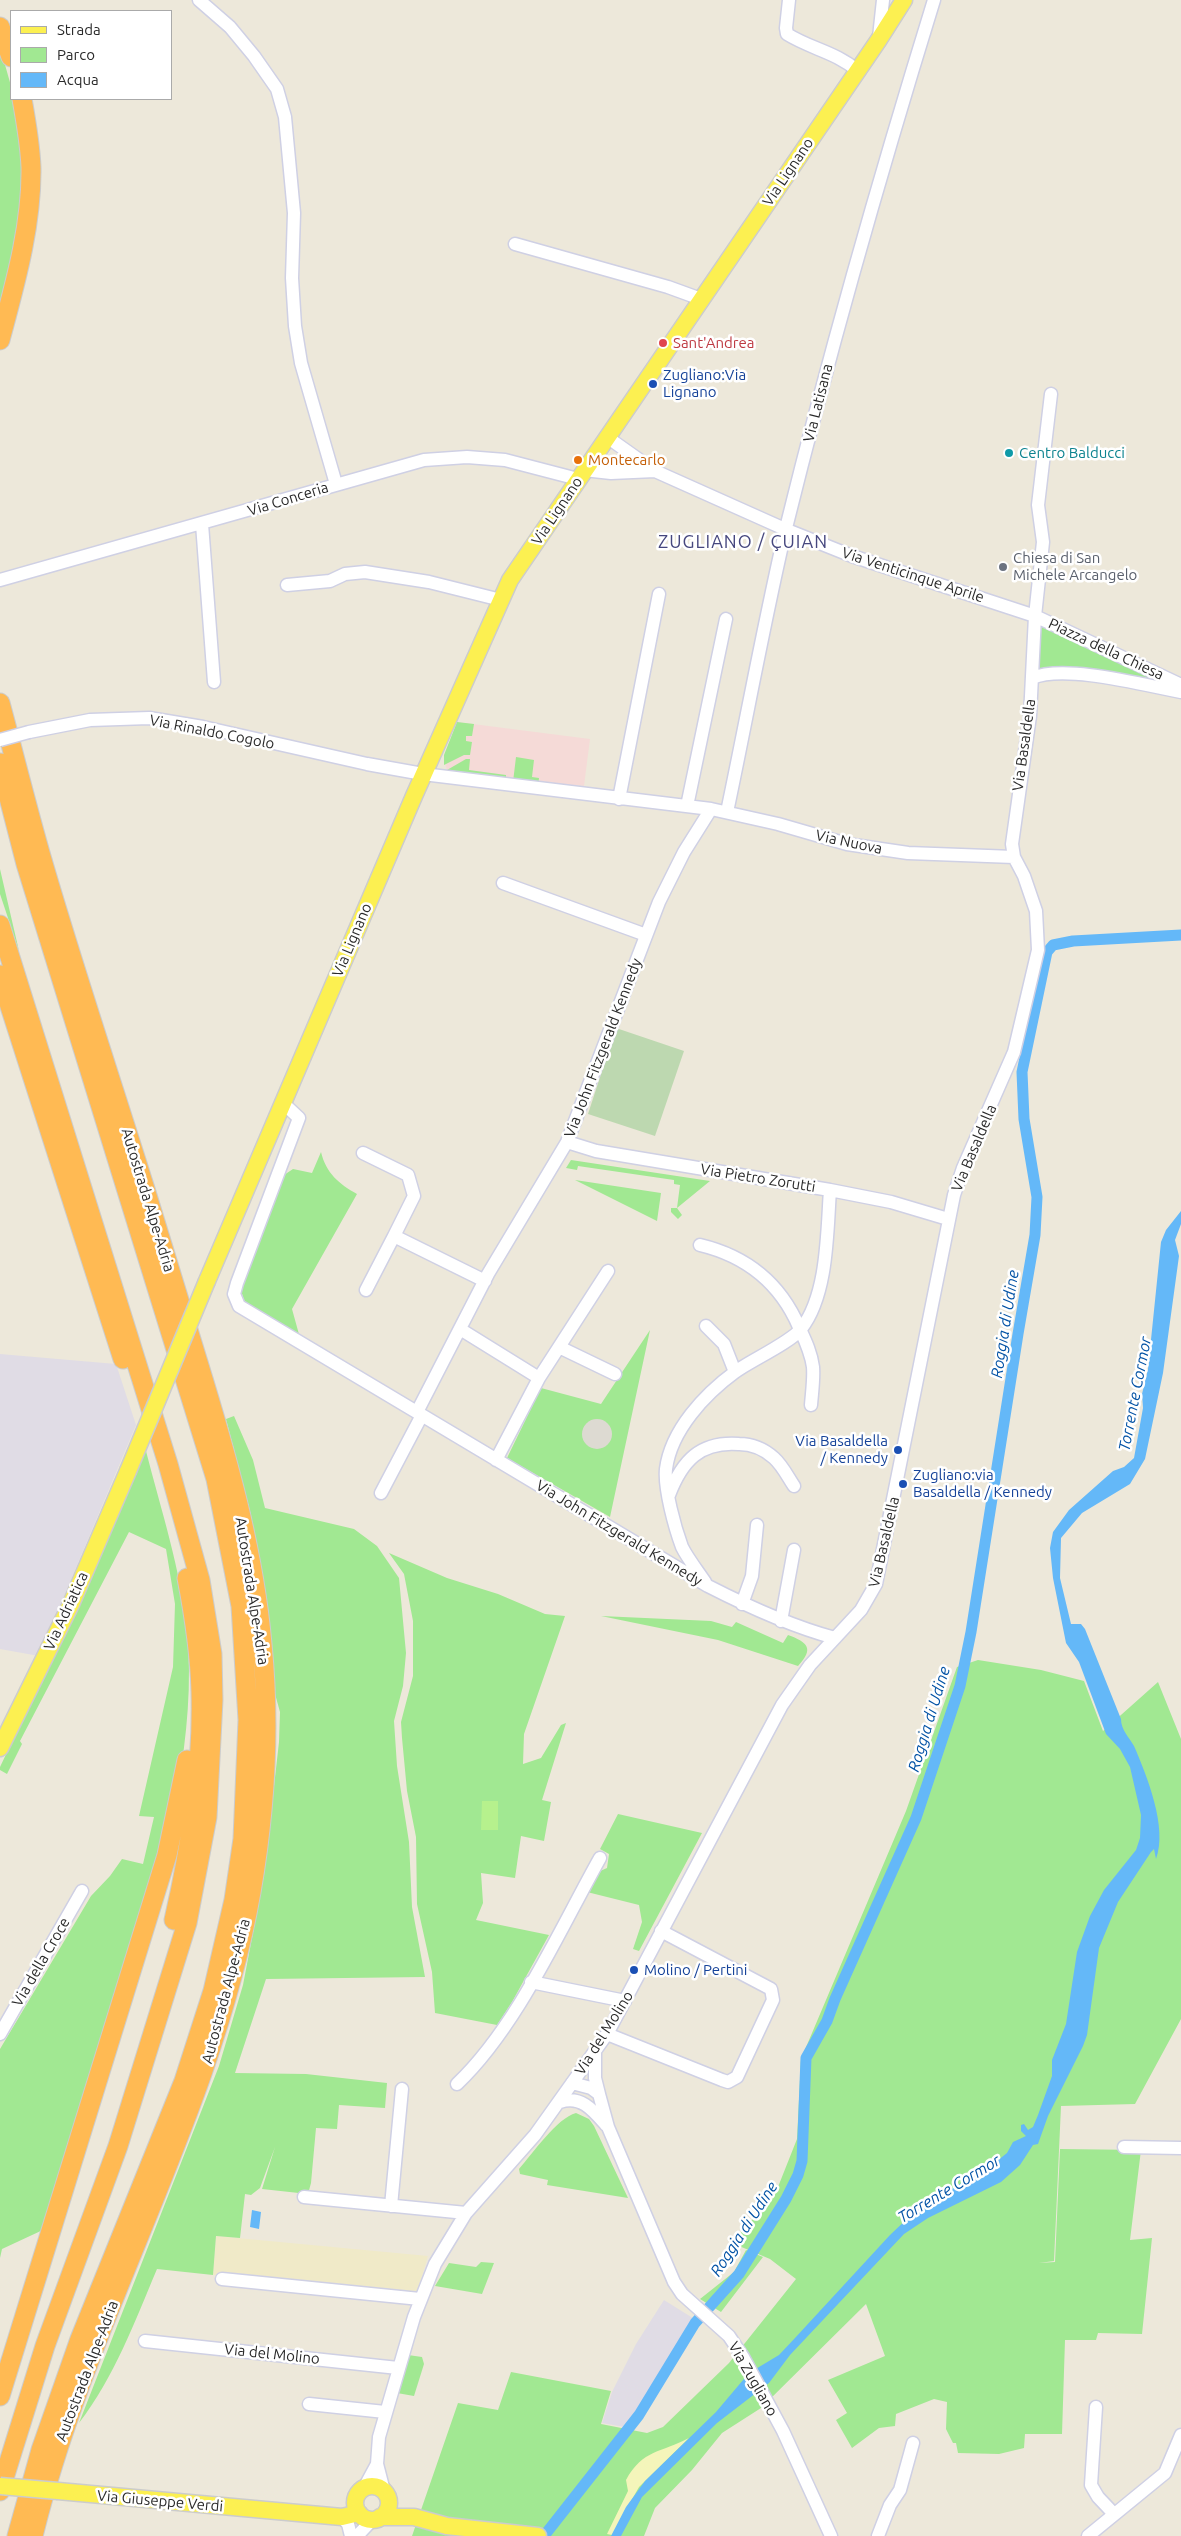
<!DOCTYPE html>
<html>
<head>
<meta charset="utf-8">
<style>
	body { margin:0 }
	#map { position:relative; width:1181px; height:2536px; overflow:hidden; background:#ede8da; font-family:Ubuntu,sans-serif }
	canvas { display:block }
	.legend { position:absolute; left:10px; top:10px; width:162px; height:90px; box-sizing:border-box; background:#fff; border:1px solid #aaa; margin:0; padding:6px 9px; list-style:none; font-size:15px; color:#2a2a2a }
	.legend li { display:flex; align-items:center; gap:10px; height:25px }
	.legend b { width:25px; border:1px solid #aaa }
</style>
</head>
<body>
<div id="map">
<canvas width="1181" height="2536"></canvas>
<ul class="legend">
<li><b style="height:6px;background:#fcf051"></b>Strada</li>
<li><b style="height:14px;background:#a1e892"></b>Parco</li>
<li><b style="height:14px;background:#64b8f8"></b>Acqua</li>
</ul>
</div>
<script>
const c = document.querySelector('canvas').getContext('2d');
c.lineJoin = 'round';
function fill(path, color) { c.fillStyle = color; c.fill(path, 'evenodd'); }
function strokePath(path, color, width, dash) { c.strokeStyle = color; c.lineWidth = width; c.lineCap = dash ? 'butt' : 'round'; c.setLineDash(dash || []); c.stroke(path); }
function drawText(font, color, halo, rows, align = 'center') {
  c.font = font + ' Ubuntu,sans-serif'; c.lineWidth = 5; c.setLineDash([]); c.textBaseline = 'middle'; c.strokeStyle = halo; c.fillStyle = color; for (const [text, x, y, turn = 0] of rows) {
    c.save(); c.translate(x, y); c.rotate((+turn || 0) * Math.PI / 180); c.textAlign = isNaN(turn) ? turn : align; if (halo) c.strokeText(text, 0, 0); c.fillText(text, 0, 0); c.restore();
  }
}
const industrial = new Path2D(`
	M 0,1354 L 116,1364 L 136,1425 L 39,1656 L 0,1649 Z
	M 664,2300 L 696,2320 L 638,2413 L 625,2427 L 602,2423 L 612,2392 L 636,2344 Z`);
const education = new Path2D(`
	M 216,2236 L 428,2256 L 416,2296 L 213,2275 Z`);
const medical = new Path2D(`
	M 457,722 L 590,739 L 584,786 L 577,785 L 575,788 L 452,773 L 447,770 L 444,760 Z`);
const green = new Path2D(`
	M 0,47 L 11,86 L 11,99 L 14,99 L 21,152 L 21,204 L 18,234 L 0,315 Z
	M 1035,616 L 1181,685 L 1079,674 L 1032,678 Z
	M 457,722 L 474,724 L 472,736 L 466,736 L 466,741 L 472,742 L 470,755 L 464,755 L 444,765 L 444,755 Z
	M 516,757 L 534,760 L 532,777 L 539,778 L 538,786 L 513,782 Z
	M 466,759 L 470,759 L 469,770 L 506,775 L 506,781 L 452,773 L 447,770 Z
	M 0,869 L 19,951 L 0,894 Z
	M 321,1152 C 326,1173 339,1184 357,1194 L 292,1309 L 300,1338 L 245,1305 L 241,1290 L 284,1175 L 293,1169 L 312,1173 Z
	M 571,1160 L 710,1181 L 677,1208 L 682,1215 L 678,1219 L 671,1212 L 671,1208 L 677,1208 L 680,1185 L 674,1184 L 674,1180 L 578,1166 L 577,1170 L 566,1168 Z
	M 575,1180 L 661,1193 L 657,1221 Z
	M 650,1330 L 610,1517 L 507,1458 L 541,1388 L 601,1404 Z
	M 234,1416 L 253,1460 L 265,1508 L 354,1529 L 377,1546 L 399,1578 L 406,1653 L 403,1686 L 394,1721 L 397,1766 L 409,1842 L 412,1907 L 425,1977 L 266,1979 L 235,2073 L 306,2074 L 387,2083 L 385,2108 L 339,2105 L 337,2129 L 316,2128 L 311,2183 L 308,2194 L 262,2189 L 275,2147 L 260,2188 L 251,2195 L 245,2194 L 240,2238 L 216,2236 L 213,2275 L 157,2269 C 135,2321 114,2378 79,2423 L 219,2066 L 243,1985 L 264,1875 L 279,1742 L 280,1712 L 272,1683 L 264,1587 L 251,1515 L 226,1419 Z
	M 146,1451 C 161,1510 181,1570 187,1632 C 192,1683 187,1736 178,1787 L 45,2229 L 2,2249 L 0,2258 L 0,2049 L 91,1896 L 110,1876 L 122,1859 L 143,1864 L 154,1817 L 139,1816 L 173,1667 L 175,1604 L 166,1549 L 129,1532 L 20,1741 L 22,1744 L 7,1774 L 0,1770 L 0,1767 L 75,1609 Z
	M 389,1553 L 447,1578 L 498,1594 L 545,1614 L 565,1616 L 524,1734 L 523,1764 L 541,1758 L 561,1725 L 566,1723 L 542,1800 L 551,1802 L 544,1841 L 521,1836 L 515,1878 L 481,1873 L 483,1903 L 476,1920 L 549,1935 L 512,2002 L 497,2025 L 435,2013 L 432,1972 L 417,1904 L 416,1837 L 407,1791 L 402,1738 L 401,1722 L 413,1676 L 413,1621 L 404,1574 Z
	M 601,1616 L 711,1621 L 732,1627 L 736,1622 L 783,1643 L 788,1635 C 807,1642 815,1648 798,1666 L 718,1640 Z
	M 978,1660 L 1041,1670 L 1084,1681 L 1103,1731 L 1158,1682 L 1181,1739 L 1181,2019 L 1135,2104 L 1061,2106 L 1054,2261 L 1039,2263 L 1055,2262 L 1060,2149 L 1141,2150 L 1130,2240 L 1152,2238 L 1142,2334 L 1098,2333 L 1096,2340 L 1065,2340 L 1062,2434 L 1025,2434 L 1024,2448 L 999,2454 L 958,2453 L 956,2443 L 953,2443 L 946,2429 L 947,2402 L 934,2399 L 896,2414 L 895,2426 L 879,2428 L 852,2448 L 836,2420 L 847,2413 L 828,2380 L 885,2356 L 866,2304 L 761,2408 L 722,2433 L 692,2470 L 655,2508 L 644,2536 L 412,2536 L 458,2403 L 498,2410 L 511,2372 L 611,2391 L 601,2424 L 647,2433 L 663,2427 L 729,2363 L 796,2279 L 770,2259 L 732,2243 L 776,2192 L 797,2139 L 801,2059 L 906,1811 L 957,1667 Z
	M 618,1814 L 702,1833 L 639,1951 L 633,1949 L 642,1922 L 639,1905 L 587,1892 L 598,1872 L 607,1868 L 609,1854 L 600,1849 Z
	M 576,2113 L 589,2119 L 594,2126 L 628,2198 L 547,2185 L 548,2180 L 520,2174 L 519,2169 C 533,2153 557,2118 576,2113 Z
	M 746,2250 L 763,2257 L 721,2312 L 700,2299 L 734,2272 Z
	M 481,2262 L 494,2263 L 482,2294 L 435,2286 L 449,2263 L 476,2267 Z
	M 408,2355 L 422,2357 L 424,2364 L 414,2396 L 397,2393 Z`);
const sand = new Path2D(`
	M 689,2438 L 639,2487 L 612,2535 L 607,2534 L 628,2491 L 626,2480 C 643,2449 661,2453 689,2438 Z`);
const cemetery = new Path2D(`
	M 616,1028 L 684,1051 L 655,1136 L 588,1114 Z`);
const pitch = new Path2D(`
	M 482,1801 L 498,1801 L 498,1830 L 481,1830 Z`);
const plaza = new Path2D(`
	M582 1434a15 15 0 1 1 30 0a15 15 0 1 1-30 0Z`);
const water = new Path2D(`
	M 1181,1211 L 1181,1224 L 1175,1240 L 1179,1256 L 1163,1373 L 1145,1459 L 1130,1484 L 1082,1513 L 1061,1538 L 1060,1578 L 1071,1624 L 1081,1624 L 1085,1629 L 1121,1719 C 1121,1730 1129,1737 1134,1746 C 1147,1776 1168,1828 1156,1859 L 1154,1849 L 1151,1852 L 1118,1902 L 1099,1948 L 1087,2035 L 1083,2046 L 1048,2116 L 1038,2144 L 1033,2145 L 1020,2165 L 1001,2182 L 928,2218 L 904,2234 L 790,2355 L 769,2383 L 717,2423 L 642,2497 L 621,2536 L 611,2536 L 626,2507 L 645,2481 L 716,2412 L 749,2373 L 779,2355 L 795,2338 L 890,2235 L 927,2200 L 948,2191 L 992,2165 L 1007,2153 L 1013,2142 L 1026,2136 L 1021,2131 L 1021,2125 L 1024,2124 L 1028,2130 L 1033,2127 L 1038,2115 L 1052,2076 L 1052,2060 L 1066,2024 L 1077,1952 L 1090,1916 L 1104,1890 L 1136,1850 L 1140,1838 L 1141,1815 L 1130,1767 L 1120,1749 L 1106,1734 L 1079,1662 L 1066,1643 L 1053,1578 L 1050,1548 L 1053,1532 L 1069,1510 L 1113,1471 L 1124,1467 L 1134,1458 L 1143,1408 L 1142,1394 L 1148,1369 L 1161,1242 L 1166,1230 Z
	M 252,2210 L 261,2212 L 259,2229 L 250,2227 Z`);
const canal = new Path2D(`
	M 544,2536 L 639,2415 L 695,2323 L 739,2274 L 786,2199 L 798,2175 L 802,2161 L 806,2058 L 827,2021 L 835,1999 L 916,1818 L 960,1686 L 971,1632 L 1018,1334 L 1035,1235 L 1037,1197 L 1024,1119 L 1022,1072 L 1047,952 L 1053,945 L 1073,941 L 1181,935`);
const minor = new Path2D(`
	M 199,0 L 230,27 L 254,56 L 277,89 L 285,117 L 294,213 L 292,278 L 295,326 L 301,363 L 336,484
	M 789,0 L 786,28 L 787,34 C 811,49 836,52 858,71
	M 879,37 L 883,0
	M 515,244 L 668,287 L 701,299
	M 607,437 L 655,471 L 787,530 L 852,556 L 1035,616 L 1181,685
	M 584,470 L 611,473 L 655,471
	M 202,524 L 214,682
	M 0,580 L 424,460 L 467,457 L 505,460 L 578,479
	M 287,585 L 330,581 L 345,574 L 365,572 L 429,582 L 501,600
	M 1032,678 C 1065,664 1144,685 1181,692
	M 29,732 L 90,720 L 149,718 L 203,727 L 367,764 L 423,774 L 711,809 L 778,824 L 847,844 L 908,853 L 1014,857
	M 619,799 L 659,594
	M 687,806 L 726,619
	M 727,812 C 747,717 764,622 786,528 C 830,350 880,175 934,0
	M 503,883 L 646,935
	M 283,1103 L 299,1118 L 237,1283 L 234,1294 L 239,1306 L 708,1586 C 749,1607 790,1626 835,1638
	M 567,1142 L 596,1151 L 830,1190 L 891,1202 L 948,1219
	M 363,1153 L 408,1175 L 414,1196 L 394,1236
	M 700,1245 C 746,1256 780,1283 799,1327 C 805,1340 811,1352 813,1367 C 814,1379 812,1392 811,1405
	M 366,1290 L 394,1236 L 485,1281
	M 706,1326 L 724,1344 L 735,1372
	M 460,1329 L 539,1378 L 496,1460
	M 559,1347 L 615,1374
	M 539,1378 L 608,1271
	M 417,1412 L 488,1274 L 567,1142 L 659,902 L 684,852 L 711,809
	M 381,1493 L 422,1415
	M 669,1495 C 682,1461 700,1441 739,1444 C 752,1444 764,1449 774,1458 C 782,1465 788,1477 794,1486
	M 705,1582 C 697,1570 688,1559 682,1547 C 675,1528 664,1489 666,1469 C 671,1430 705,1394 735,1372 C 750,1361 791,1342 801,1329 C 828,1295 827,1231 830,1190
	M 742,1604 L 752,1576 L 757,1525
	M 781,1621 L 794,1550
	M 531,1982 L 625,2001
	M 0,2034 L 82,1891
	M 607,2034 L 722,2080 L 728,2082 L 737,2077 L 773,2000 L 771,1989 L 661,1931
	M 595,2051 L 595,2078 L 599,2094
	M 572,2083 L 591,2088 L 599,2094 L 608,2127 L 674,2282 L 682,2294 L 729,2336 L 743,2357 L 783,2431 L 831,2536
	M 457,2084 C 517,2027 559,1931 600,1858
	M 560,2102 C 581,2095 593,2110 606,2125
	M 1124,2147 L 1181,2148
	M 304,2197 L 466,2213
	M 391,2206 L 402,2089
	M 222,2279 L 420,2299
	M 145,2341 L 398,2368
	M 309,2404 L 385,2412
	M 1096,2407 L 1091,2485 L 1098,2497 L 1114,2514
	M 364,2488 L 377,2464
	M 384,2491 L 377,2464 L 379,2437 L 414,2317 L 435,2264 L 466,2213 L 535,2135 L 607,2034 L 782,1705 L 810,1665 L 861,1610 L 876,1584 L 954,1195 L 963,1168 L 1014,1052 L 1038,950 L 1036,911 L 1024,876 L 1014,857 L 1012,844 L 1030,716 L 1035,616 L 1043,542 L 1038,505 L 1051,394
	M 342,2517 L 348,2524 L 351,2536
	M 357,2536 L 373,2519
	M 878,2536 L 890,2505 L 900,2490 L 913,2443
	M 1088,2536 L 1165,2473 L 1181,2435`);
const major = new Path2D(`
	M 207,1281 L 414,796 L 510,580 L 878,41 L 904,0
	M 0,1748 L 71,1604 L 128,1471
	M355 2503a17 17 0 1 1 34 0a17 17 0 1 1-34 0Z
	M 58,2491 L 342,2517 L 359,2513
	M 380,2517 L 414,2517 L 447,2526 L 538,2536`);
const highway = new Path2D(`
	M 0,27 L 11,57
	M 0,340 C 15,284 32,225 31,167 C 30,144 26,121 22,99
	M 0,703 C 14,755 27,808 42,860 C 74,970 111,1080 145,1189 C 165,1254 185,1318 204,1382 C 230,1468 254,1554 262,1644 C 270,1725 265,1812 251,1892 C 211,2118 87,2315 33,2536
	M 0,763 L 26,864 L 216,1479 L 241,1606 L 248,1720 L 243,1839 L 234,1900 L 213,1991 L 184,2081 L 80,2339 L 41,2450 L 17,2536
	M 0,925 L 168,1464 L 200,1580 L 212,1654 L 213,1700 L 207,1817 L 187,1923 L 118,2146 L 45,2346 L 0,2491
	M 0,975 L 123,1359
	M 174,1920 C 191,1846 203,1768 201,1692 C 200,1654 194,1614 187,1578
	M 0,2396 L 167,1855 L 187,1760`);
const minorBridge = new Path2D(`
	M 0,740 L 29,732`);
const majorBridge = new Path2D(`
	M 128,1471 L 207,1281
	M 0,2486 L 58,2491`);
const markers = [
	[663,343,5,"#e0444e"],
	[653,384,5,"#1a4fb4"],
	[1009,453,5,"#0f9aa8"],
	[578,460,5,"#e8710a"],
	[1003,567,5,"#6b7280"],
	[898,1450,5,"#1a4fb4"],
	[903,1484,5,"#1a4fb4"],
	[634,1970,5,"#1a4fb4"]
];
const streetNames = [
	["Via Lignano",788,172,-56],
	["Via Latisana",818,403,-76],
	["Via Conceria",288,499,-17],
	["Via Lignano",557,511,-56],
	["Via Venticinque Aprile",913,575,18],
	["Piazza della Chiesa",1106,649,25],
	["Via Rinaldo Cogolo",212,732,11],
	["Via Basaldella",1024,745,-82],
	["Via Nuova",849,842,12],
	["Via Lignano",352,940,-67],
	["Via John Fitzgerald Kennedy",603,1048,-69],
	["Via Basaldella",974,1148,-67],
	["Via Pietro Zorutti",758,1178,9],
	["Autostrada Alpe-Adria",148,1200,73],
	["Via John Fitzgerald Kennedy",619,1533,31],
	["Via Basaldella",884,1542,-77],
	["Autostrada Alpe-Adria",252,1591,81],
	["Via Adriatica",66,1611,-65],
	["Via della Croce",41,1962,-60],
	["Autostrada Alpe-Adria",226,1991,-75],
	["Via del Molino",604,2033,-58],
	["Via del Molino",272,2354,6],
	["Autostrada Alpe-Adria",87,2371,-69],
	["Via Zugliano",753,2379,60],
	["Via Giuseppe Verdi",160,2501,5]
];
const healthNames = [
	["Sant'Andrea",673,343]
];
const transitNames = [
	["Zugliano:Via",663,375],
	["Lignano",663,392],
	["Via Basaldella",888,1441,"right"],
	["/ Kennedy",888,1458,"right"],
	["Zugliano:via",913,1475],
	["Basaldella / Kennedy",913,1492],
	["Molino / Pertini",644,1970]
];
const cultureNames = [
	["Centro Balducci",1019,453]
];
const foodNames = [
	["Montecarlo",588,460]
];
const worshipNames = [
	["Chiesa di San",1013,558],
	["Michele Arcangelo",1013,575]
];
const waterNames = [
	["Roggia di Udine",1005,1324,-81],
	["Torrente Cormor",1135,1394,-79],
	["Roggia di Udine",929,1719,-73],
	["Torrente Cormor",949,2189,-31],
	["Roggia di Udine",744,2229,-57]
];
const quarterNames = [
	["ZUGLIANO / ÇUIAN",743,542]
];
fill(industrial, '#e0dce5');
fill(education, '#f0eac8');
fill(medical, '#f5dad7');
fill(green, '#a1e892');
fill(sand, '#f4f5ba');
fill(cemetery, '#bdd8b0');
fill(pitch, '#b6f18d');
fill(plaza, '#dddad2');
fill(water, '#64b8f8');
strokePath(canal, '#64b8f8', 11);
strokePath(minor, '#cfd0e4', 15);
strokePath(major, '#ccc', 19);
strokePath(highway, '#ccc', 21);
strokePath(minor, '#fff', 12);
strokePath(major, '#fcf051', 16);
strokePath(highway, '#ffba53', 19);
strokePath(minorBridge, '#cfd0e4', 15, []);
strokePath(majorBridge, '#ccc', 19, []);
strokePath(minorBridge, '#fff', 12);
strokePath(majorBridge, '#fcf051', 16);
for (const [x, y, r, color] of markers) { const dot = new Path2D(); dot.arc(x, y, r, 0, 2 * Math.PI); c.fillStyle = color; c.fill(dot); strokePath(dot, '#fff', 2); }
drawText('15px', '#2a2a2a', '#fff', streetNames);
drawText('15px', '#be3a42', '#fff', healthNames, 'left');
drawText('15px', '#164399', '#fff', transitNames, 'left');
drawText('15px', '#0d838f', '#fff', cultureNames, 'left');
drawText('15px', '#c56008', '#fff', foodNames, 'left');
drawText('15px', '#5b616d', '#fff', worshipNames, 'left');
drawText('italic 16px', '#0252a5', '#fff', waterNames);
c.letterSpacing = '1px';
drawText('18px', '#46477e', '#fff', quarterNames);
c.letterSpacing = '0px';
</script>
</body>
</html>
